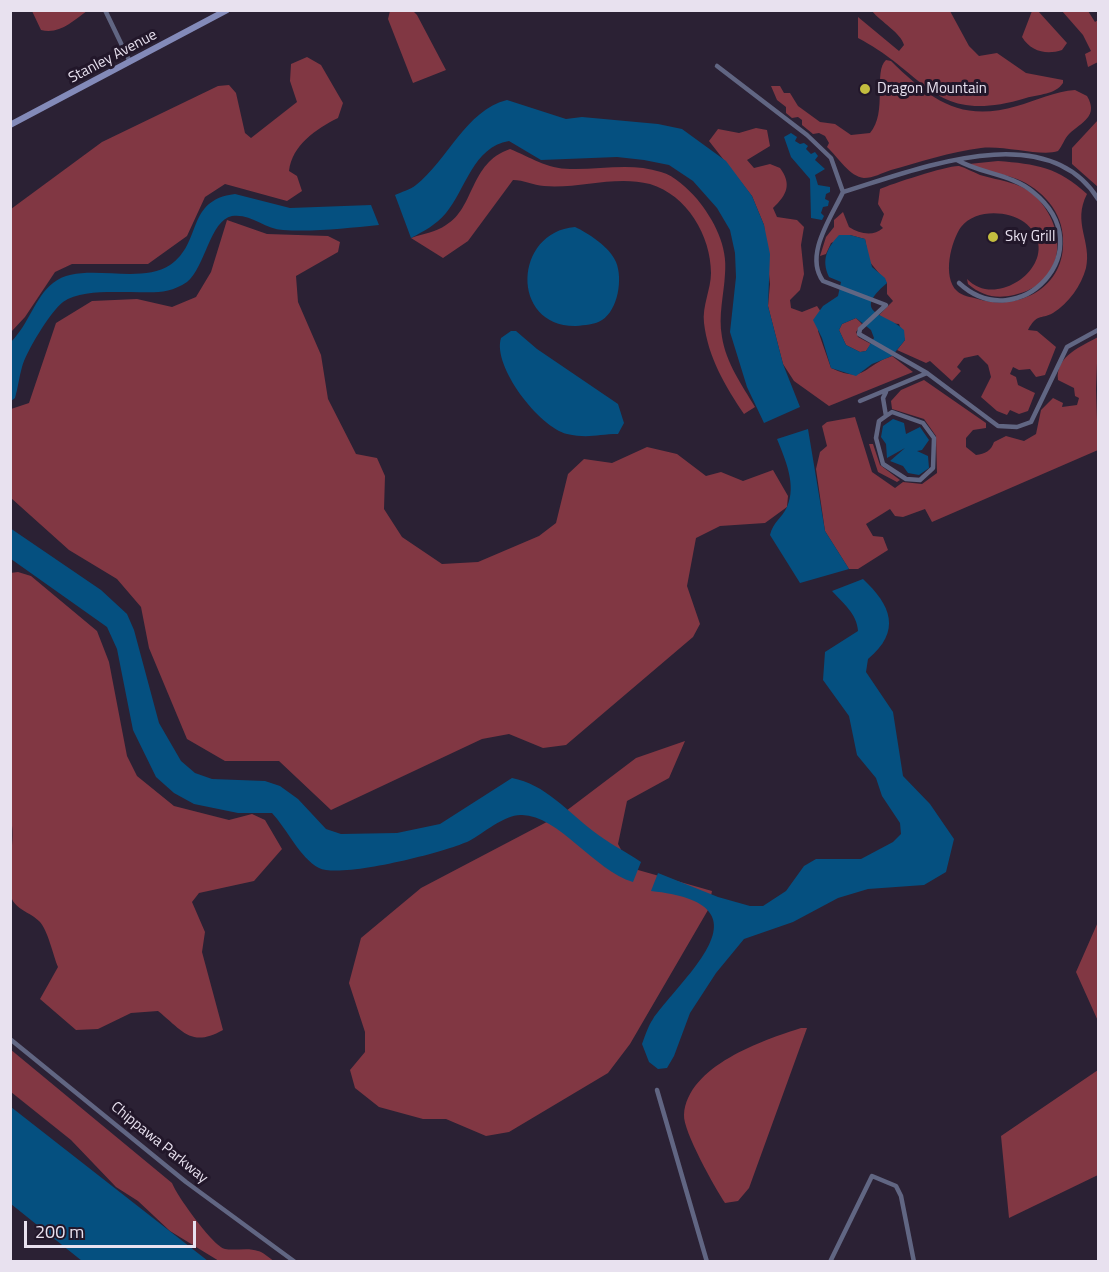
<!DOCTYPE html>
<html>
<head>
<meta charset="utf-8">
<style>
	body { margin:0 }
	#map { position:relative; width:1109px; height:1272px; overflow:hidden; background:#2b2134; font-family:"Titillium Web",sans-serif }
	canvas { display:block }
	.frame { position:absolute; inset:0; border:12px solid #e8e1ef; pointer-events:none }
	.scale { position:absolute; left:24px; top:1221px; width:172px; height:27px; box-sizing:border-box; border:3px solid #e8e1ef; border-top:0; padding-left:8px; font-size:18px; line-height:21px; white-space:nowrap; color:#e8e1ef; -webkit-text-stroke:4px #22172a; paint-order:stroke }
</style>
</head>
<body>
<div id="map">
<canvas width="1109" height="1272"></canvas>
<div class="frame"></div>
<div class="scale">200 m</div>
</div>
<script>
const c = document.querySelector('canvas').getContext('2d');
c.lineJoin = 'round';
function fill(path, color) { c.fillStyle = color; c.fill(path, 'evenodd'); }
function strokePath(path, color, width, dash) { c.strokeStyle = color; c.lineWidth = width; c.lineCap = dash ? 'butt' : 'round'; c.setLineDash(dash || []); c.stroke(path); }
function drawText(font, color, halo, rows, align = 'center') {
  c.font = font + ' "Titillium Web",sans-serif'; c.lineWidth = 6; c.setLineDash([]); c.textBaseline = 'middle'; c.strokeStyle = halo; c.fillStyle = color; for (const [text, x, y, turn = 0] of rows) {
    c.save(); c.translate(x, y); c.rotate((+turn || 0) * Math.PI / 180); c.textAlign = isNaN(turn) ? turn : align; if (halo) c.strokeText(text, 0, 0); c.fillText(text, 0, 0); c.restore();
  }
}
const forest = new Path2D(`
	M 32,11 L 87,11 C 73,21 59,35 41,30 Z
	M 390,11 L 413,11 L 417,15 L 446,70 L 413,83 L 388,19 Z
	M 872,11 L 950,11 L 969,46 L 979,56 L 997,53 L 1026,73 L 1063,80 L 1063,83 C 1055,95 1039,94 1026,98 C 933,126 929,75 858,38 L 858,17 L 899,51 L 904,45 C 901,33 881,22 872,11 Z
	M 1032,11 L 1038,11 L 1067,43 L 1062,50 C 1047,55 1031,52 1022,37 Z
	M 1062,11 L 1088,11 L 1095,22 L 1098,20 L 1098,62 L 1088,67 L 1085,54 L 1091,51 L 1083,35 Z
	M 307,57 L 321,65 L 343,103 L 338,118 C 316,129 292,145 289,171 L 297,176 L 302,191 L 287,201 L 225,184 L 205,197 L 187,236 L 148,264 L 72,264 L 55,272 L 25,317 L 11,332 L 11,209 L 102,142 L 218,86 L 229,85 L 236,93 L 245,133 L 251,138 L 297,102 L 290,81 L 291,64 Z
	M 886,60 L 891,61 C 930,99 960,123 1017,106 C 1035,101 1056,91 1075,90 L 1087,96 C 1099,116 1082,122 1069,134 C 1064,139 1063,145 1058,151 C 1042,157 1004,145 981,148 C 950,152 920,162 891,170 C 882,173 873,178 864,178 C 850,177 838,157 827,147 L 829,143 L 825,136 L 819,133 L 813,134 L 802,125 L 802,120 L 798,117 L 792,118 L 786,113 L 786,107 L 777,100 L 771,86 L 780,86 L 784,93 L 790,93 L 798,106 L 820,122 L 835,124 L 851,135 L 870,133 C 888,113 873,71 886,60 Z
	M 1098,120 L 1098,187 L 1072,164 L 1072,148 Z
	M 756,128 L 767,130 L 770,146 L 747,160 L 754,168 L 770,164 L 780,168 C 792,184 787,195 773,208 L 777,217 L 797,220 L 804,227 L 801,245 L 804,274 L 800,290 L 790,300 L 791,308 L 802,312 L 817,306 L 821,312 L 818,331 L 831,368 C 866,384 862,366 892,356 L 913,372 L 829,406 L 794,381 L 783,364 L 768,306 L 770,284 L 764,225 L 752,196 L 709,141 L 718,129 L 739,133 Z
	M 510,149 C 530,157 547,169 570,169 C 600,170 631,162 661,172 C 675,176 687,188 697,199 C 714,220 728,246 725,274 C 724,295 718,315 722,337 C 726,363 742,385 755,407 L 744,414 C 725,386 708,357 704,323 C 702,306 711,289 711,273 C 711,236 687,195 650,184 C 615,175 579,189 544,186 C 533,185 524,180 513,180 L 468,241 L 443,258 L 411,238 C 422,234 436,232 446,225 C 475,208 469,163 510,149 Z
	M 998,161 C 1036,164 1058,167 1087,194 C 1072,223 1092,241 1086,268 C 1081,286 1069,303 1053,313 C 1040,320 1037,313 1028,330 L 1037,331 L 1056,347 L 1045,375 L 1036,377 L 1030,369 L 1019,370 L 1013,367 L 1010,374 L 1016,377 L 1018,385 L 1035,393 L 1028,411 L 1019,414 L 1010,410 L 1007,415 L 997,411 L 981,397 L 991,377 L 988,365 L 978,355 L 964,358 L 957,367 L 961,371 L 952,381 L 930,361 L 926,363 L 897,350 L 905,340 L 899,324 L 890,323 L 879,315 L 893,301 L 887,294 L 887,283 L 869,261 L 865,239 L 850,235 L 831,243 L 826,254 L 820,256 L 826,237 L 834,227 L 834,220 L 843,212 L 849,227 C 860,234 873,237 883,228 L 880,225 L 884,214 L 878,204 L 880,189 C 891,184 949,165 959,166 C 966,168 973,172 980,175 C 1000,181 1023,182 1038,199 C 1069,233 1064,284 1014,295 C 996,299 982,296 968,284 L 967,279 C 999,313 1069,257 1024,222 C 1007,210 975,209 961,227 C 951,241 942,277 957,291 C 962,296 971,297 978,299 C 997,305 1017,303 1035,293 C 1055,281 1064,262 1063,240 C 1063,212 1042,189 1017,179 C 1001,173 984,172 969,164 Z
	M 227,220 L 267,234 L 328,236 L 340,242 L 338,252 L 296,276 L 298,302 L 321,355 L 328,399 L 356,454 L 377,458 L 385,476 L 384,509 L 402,537 L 442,564 L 478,562 L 539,536 L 556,523 L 568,474 L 584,459 L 612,463 L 647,447 L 677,454 L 706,476 L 721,472 L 743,481 L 773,470 L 788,496 L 787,507 L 765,523 L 720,526 L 696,538 L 687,586 L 700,624 L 693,637 L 566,745 L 543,748 L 509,734 L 482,739 L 331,810 L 279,761 L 225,761 L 187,739 L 149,648 L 141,607 L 117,579 L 69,550 L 11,498 L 11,409 L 29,403 L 56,323 L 92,301 L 137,299 L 172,307 L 196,297 L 211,272 Z
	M 856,318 L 862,324 L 856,332 L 858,337 L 871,344 L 866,351 L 860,352 L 846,345 L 839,330 L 842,324 Z
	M 1098,337 L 1096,389 L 1098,450 L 932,522 L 925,509 L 903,517 L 895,516 L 890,509 L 866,524 L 873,536 L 883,537 L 888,550 L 858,569 L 849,569 L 825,531 L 816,469 L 820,452 L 827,446 L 822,426 L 827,422 L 855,417 L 872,472 L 895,488 L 903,482 L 922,484 L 937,473 L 936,436 L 924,419 L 892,409 L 891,401 L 901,390 L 924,380 L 986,423 L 986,428 L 973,430 L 966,438 L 966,447 L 976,455 C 985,454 991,451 994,442 L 1006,436 L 1024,441 L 1036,434 L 1041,410 L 1053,398 L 1063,403 L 1062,407 L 1077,405 L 1079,398 L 1075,396 L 1074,388 L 1058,380 C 1055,356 1082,346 1098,337 Z
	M 869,444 L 873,444 L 880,465 L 900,480 L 897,482 L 878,472 Z
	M 18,572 L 31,576 L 97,631 L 109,662 L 127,756 L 137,776 L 174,806 L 229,820 L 252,814 L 265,820 L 282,849 L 254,881 L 199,893 L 192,902 L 205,932 L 202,952 L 223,1030 C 191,1048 183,1031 158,1011 L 131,1013 L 98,1029 L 76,1030 L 40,999 L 58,967 C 53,955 48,930 39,921 C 30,912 16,910 11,897 C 4,878 18,835 10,819 L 10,573 Z
	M 685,741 L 669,778 L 627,801 L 618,844 L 631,868 L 712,891 L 708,910 L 630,1044 L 608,1073 L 509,1132 L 486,1136 L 446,1119 L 423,1119 L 379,1107 L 355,1088 L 350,1070 L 365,1052 L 365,1032 L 349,983 L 361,938 L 421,888 L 562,814 L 636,758 Z
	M 1098,922 L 1098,1021 L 1076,972 Z
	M 801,1028 L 807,1028 L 749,1188 L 738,1201 L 725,1203 C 715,1188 683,1131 684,1115 C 687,1066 763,1040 801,1028 Z
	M 10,1049 L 172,1183 C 177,1196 213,1246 225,1249 C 235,1251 248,1247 258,1251 C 263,1252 269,1258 274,1261 L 219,1261 L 170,1231 L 138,1201 L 116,1187 L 71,1140 L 11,1092 Z
	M 1098,1070 L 1098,1175 L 1009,1218 L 1001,1136 Z`);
const water = new Path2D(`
	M 507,100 L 566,119 L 582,117 L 658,124 L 682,129 L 726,161 L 752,196 L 764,225 L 770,254 L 768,306 L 783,364 L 800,407 L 764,423 L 747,387 L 730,332 L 736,277 L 735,253 L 730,230 L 717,208 L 693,181 L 669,165 L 644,160 L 617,157 L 541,160 L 509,141 C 473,147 466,189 446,213 C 436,225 424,231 411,238 L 395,195 C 401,192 410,190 416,185 C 447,161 466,110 507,100 Z
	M 791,133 L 797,137 L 795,141 L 800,144 L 804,143 L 808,146 L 806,149 L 811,154 L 815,152 L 818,156 L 815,160 L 825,169 L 815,175 L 818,185 L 830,187 L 830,192 L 826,194 L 825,199 L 829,201 L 828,206 L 823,207 L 821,213 L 824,216 L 822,220 L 811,218 L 810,179 L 791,157 L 784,137 Z
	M 235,194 L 290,208 L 371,205 L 379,225 C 348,228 315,232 283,230 C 265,229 250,213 232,216 C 210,220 205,268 187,282 C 168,295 151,292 130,292 C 111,292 79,290 63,302 C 50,312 26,352 22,367 C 19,377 18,388 15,398 L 11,401 L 11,342 C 29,324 35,297 53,283 C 81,260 138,286 170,265 C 203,243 185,200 235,194 Z
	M 575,227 C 588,233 610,247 616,262 C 623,279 618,310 602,320 C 594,325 585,325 576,326 C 510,327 513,232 575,227 Z
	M 839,235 L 850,235 L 865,239 L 872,267 L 885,278 L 887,283 C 849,315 888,313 904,330 L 905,340 L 892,356 L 872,364 L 856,376 L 831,368 L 822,338 L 813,320 L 823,306 L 838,296 L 841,282 L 829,277 C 821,260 827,248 839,235 ZM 856,318 L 871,330 L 874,338 L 866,351 L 860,352 L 846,345 L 839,330 L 842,324 Z
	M 511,331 L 516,331 L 537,349 L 618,404 L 624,423 L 618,434 C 598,434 589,439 567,434 C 539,427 492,366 501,338 Z
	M 893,419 L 904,423 L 906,434 L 920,427 L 929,440 L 922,450 L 917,451 L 928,456 L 929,468 L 919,475 L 908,473 L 903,466 L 890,461 L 905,448 L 887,458 L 886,444 L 881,437 L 883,426 Z
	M 808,429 L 825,531 L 849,569 L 800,583 L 770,535 C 773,522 782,518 787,507 C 797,485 785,459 777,439 Z
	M 10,528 L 101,590 L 127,614 L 134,630 L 159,723 L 181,761 L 195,773 L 212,779 L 265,781 L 280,786 L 298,799 L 326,829 L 341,834 L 397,833 L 440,824 L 512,778 C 545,784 568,812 593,831 C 608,843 625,851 641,862 L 633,882 C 595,871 558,815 522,815 C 505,814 484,833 469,841 C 446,852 341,879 319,868 C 300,858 287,829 272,813 L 238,813 L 194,804 L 174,793 L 156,777 L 133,730 L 117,649 L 107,627 L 11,559 Z
	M 863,579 C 891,605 902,631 868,659 L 866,672 L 893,712 L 903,776 L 930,804 L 954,839 L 946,872 L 924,885 L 868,889 L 838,898 L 793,922 L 744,939 L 716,973 L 690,1013 L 674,1056 L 667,1068 L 658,1069 L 649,1062 L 642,1044 C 645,1036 648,1026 653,1019 C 688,971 772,904 651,891 L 658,873 L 718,897 L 750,906 L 763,906 L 786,891 L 804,866 L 816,859 L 861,859 L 893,842 L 901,834 L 900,823 L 882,796 L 876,778 L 857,755 L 849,716 L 823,680 L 825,652 L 858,631 C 857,614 843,603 832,591 Z
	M 11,1107 L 208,1261 L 82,1261 L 11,1204 Z`);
const street = new Path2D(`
	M 105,10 L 130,62
	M 717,66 L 807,135 L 831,158 L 843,192
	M 957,160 C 981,174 1012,174 1033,192 C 1105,250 1018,338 959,283
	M 1098,199 C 1046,116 916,170 843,192 C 831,218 804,255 823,281 L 886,305 L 860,329 L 859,334 L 927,373 L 998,426 L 1017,427 L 1031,422 L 1067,347 L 1098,330
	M 860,401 L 927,373
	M 886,416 L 879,421 L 876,438 L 883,464 L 906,479 L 920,480 L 933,468 L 934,438 L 923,423 L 892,412 L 886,416 L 883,398 L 886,392
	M 10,1039 L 186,1182 L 295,1262
	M 657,1090 L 707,1262
	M 830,1262 L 872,1176 L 896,1186 L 901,1196 L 914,1262`);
const secondary = new Path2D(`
	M 10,125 L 227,10`);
const markers = [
	[865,89,6,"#c3bd3f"],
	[993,237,6,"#c3bd3f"]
];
const streetNames = [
	["Stanley Avenue",113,57,-28],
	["Chippawa Parkway",159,1143,39]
];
const poiNames = [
	["Dragon Mountain",877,89],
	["Sky Grill",1005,237]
];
fill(forest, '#813743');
fill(water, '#055080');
strokePath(street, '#616683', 4.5);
strokePath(secondary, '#838ab9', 6);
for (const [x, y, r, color] of markers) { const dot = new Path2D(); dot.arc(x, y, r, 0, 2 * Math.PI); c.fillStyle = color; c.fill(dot); strokePath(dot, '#22172a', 2); }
drawText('15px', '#e8e1ef', '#22172a', streetNames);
drawText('15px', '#e8e1ef', '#22172a', poiNames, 'left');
</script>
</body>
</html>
